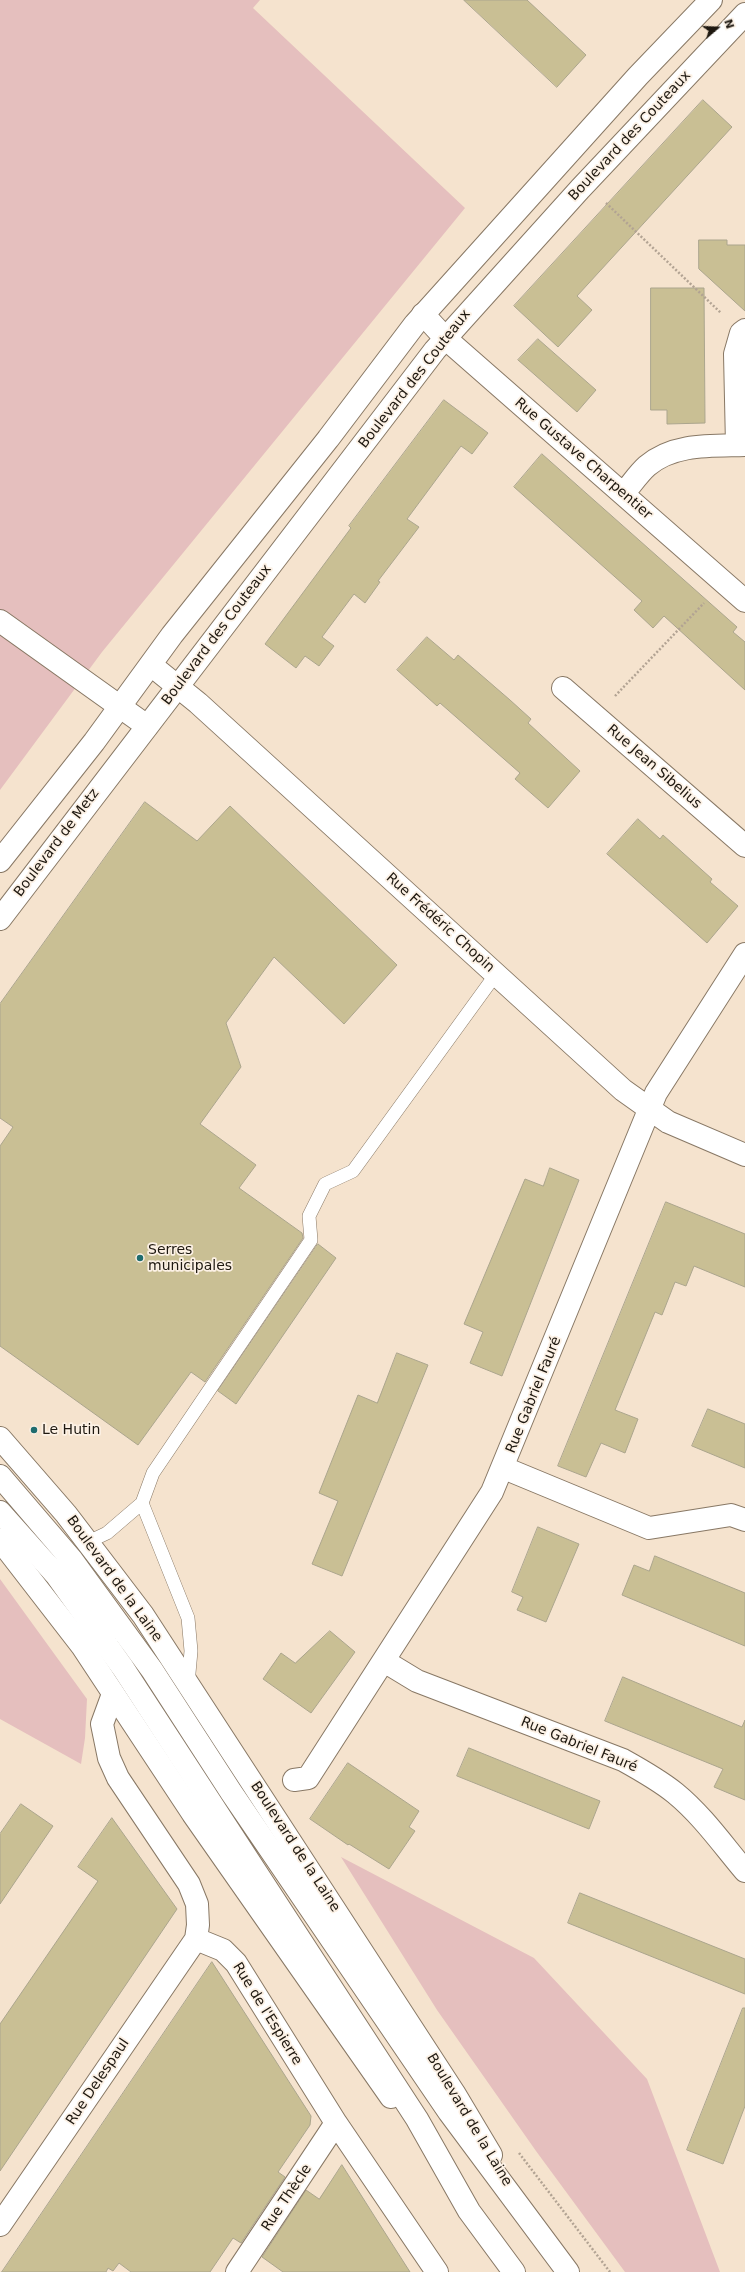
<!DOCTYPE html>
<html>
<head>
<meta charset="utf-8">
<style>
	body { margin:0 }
	#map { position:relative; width:745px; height:2272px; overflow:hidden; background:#f5e3ce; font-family:"DejaVu Sans",sans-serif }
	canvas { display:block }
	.north { position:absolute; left:697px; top:8px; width:40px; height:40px; -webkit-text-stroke:3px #fcf1e5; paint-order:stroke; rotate:71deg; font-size:11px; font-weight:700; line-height:16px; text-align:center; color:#1e1810 }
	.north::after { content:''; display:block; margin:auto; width:14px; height:18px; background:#1e1810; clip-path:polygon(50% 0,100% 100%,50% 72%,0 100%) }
</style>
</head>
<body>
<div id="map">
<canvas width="745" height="2272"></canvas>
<div class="north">N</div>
</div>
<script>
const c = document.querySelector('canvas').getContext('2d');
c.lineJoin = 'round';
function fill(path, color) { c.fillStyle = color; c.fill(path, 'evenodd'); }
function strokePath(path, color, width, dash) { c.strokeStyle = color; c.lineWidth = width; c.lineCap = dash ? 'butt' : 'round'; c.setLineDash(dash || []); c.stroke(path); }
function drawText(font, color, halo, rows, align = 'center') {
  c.font = font + ' "DejaVu Sans",sans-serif'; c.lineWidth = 3.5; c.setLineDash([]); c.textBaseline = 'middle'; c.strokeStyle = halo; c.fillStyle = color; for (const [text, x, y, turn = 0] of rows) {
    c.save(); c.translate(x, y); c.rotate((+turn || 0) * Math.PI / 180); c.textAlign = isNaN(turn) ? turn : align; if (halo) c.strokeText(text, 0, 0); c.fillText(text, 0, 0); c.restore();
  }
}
const green = new Path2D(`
	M 0,0 L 260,0 L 253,8 L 465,208 L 102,652 L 0,790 Z
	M 0,1579 L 87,1699 L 85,1738 L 81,1764 L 0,1719 Z
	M 341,1857 L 534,1958 L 647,2079 L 720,2272 L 625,2272 L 536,2151 L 437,2010 Z`);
const building = new Path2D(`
	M 464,0 L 527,0 L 586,55 L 557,87 Z
	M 703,100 L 732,127 L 577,296 L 592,310 L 558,347 L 514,306 Z
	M 699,240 L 727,240 L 727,245 L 745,245 L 745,311 L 699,269 Z
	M 651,288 L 704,288 L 705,423 L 667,424 L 667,410 L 651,410 Z
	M 538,339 L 596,390 L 577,412 L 518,360 Z
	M 444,400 L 488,433 L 472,454 L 461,446 L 407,519 L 419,527 L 378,581 L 380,582 L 365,603 L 354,594 L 322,637 L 334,646 L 319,666 L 305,656 L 296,668 L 265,644 L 351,528 L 349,526 Z
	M 542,454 L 737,627 L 733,632 L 745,642 L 745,690 L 664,616 L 653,628 L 634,610 L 642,601 L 514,487 Z
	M 427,637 L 454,660 L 458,655 L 510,700 L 531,719 L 528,723 L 580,771 L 548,808 L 515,779 L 520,773 L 440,703 L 437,706 L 397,670 Z
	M 145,802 L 197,841 L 230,806 L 397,965 L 344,1024 L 274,957 L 226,1023 L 241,1067 L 200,1124 L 256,1165 L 239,1188 L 302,1233 L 303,1238 L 205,1382 L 191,1372 L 138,1445 L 0,1346 L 0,1146 L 13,1127 L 0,1118 L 0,1004 Z
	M 638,819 L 660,839 L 663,835 L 712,879 L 710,882 L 738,906 L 707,943 L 607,854 Z
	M 550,1168 L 579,1180 L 502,1376 L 470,1363 L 483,1332 L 464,1324 L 525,1179 L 543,1186 Z
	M 666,1202 L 745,1234 L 745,1287 L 694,1266 L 686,1286 L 675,1282 L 662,1315 L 655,1312 L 615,1410 L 638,1419 L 625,1453 L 601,1443 L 586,1477 L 558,1466 Z
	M 318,1244 L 336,1258 L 236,1404 L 218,1391 Z
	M 397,1353 L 428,1365 L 342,1576 L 312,1564 L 338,1501 L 319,1493 L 358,1395 L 377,1403 Z
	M 708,1409 L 745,1424 L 745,1468 L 692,1446 Z
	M 538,1527 L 579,1544 L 546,1622 L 517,1610 L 523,1597 L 512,1592 Z
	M 655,1556 L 745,1593 L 745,1646 L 622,1595 L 634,1565 L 649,1571 Z
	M 330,1631 L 355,1652 L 311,1713 L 263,1679 L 281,1653 L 295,1663 Z
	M 623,1677 L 742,1727 L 745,1720 L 745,1800 L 714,1787 L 723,1769 L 605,1721 Z
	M 469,1748 L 600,1801 L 589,1829 L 457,1776 Z
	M 348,1763 L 419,1811 L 409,1827 L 415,1831 L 389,1869 L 349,1844 L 348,1845 L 310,1819 Z
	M 21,1804 L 53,1826 L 0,1904 L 0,1834 Z
	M 112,1818 L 177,1909 L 0,2171 L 0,2024 L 98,1881 L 78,1867 Z
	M 580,1893 L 745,1959 L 745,1994 L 568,1923 Z
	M 212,1962 L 311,2116 L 310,2125 L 278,2172 L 285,2177 L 241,2243 L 233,2238 L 210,2272 L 131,2272 L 119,2263 L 113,2271 L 108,2268 L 106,2272 L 2,2272 Z
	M 743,2008 L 745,2008 L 745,2106 L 723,2164 L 687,2150 Z
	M 342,2165 L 380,2225 L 410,2272 L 283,2272 L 262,2257 L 306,2190 L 319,2199 Z`);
const path = new Path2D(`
	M 606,203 L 721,313
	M 615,696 L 704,603
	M 519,2153 L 610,2272`);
const lane = new Path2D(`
	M 88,1542 L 107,1533 L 142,1503
	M 188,1684 L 191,1651 L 188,1618 L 142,1503 L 153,1473 L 311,1240 L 309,1216 L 325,1184 L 353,1171 L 496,974`);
const street = new Path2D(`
	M 423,314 L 445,338 L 745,601
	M 737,445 L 735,354 L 741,333 L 745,330
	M 623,494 C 631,485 638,474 647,466 C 674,443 712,446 745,445
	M 0,621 L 147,726
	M 151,665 L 198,703 L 623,1090 L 668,1122 L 745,1155
	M 563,688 L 745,846
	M 504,1468 L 649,1528 L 731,1515 L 745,1520
	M 384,1661 L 417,1681 L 623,1760 C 641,1770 659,1780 675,1793 C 702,1815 723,1845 745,1871
	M 294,1780 L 308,1778 L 492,1492 L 656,1093 L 745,954
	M 196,1939 L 223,1950 L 236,1963 L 336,2123 L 437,2272
	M 0,2225 L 196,1939 L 198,1925 L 197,1904 L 189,1884 L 118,1778 L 109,1758 L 102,1724 L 113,1694
	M 237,2272 L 336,2123`);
const secondary = new Path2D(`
	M 0,861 L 94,742 L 172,635 L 328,439 L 415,324 L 638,76 L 711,0
	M 0,919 L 435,350 L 580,189 L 745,14
	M 0,1438 L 66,1514 L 143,1615 L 454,2093 L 491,2155
	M 0,1540 L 82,1646 L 193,1814 L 391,2097`);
const primary = new Path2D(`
	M 0,1476 L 72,1560 L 152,1670 L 231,1792 L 449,2112 L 568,2272
	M 0,1512 L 57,1576 L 123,1668 L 417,2119 L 469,2211 L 514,2272`);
const markers = [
	[140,1258,4,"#1f6c6e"],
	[34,1430,4,"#1f6c6e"]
];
const streetNames = [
	["Boulevard des Couteaux",630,136,-47],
	["Boulevard des Couteaux",415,379,-52],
	["Rue Gustave Charpentier",583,459,41],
	["Boulevard des Couteaux",217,635,-53],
	["Rue Jean Sibelius",654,767,41],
	["Boulevard de Metz",57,843,-53],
	["Rue Frédéric Chopin",440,923,42],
	["Rue Gabriel Fauré",534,1395,-68],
	["Boulevard de la Laine",114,1579,54],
	["Rue Gabriel Fauré",579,1745,22],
	["Boulevard de la Laine",295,1847,57],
	["Rue de l'Espierre",267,2014,58],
	["Rue Delespaul",98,2082,-56],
	["Boulevard de la Laine",469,2120,59],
	["Rue Thècle",287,2198,-56]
];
const poiNames = [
	["Serres",148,1250],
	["municipales",148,1266],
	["Le Hutin",42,1430]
];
fill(green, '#e5bfbe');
fill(building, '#c9bf94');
strokePath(building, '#aba58d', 1);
strokePath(lane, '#887865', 14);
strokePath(street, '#887865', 24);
strokePath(secondary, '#887865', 24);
strokePath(primary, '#887865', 24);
strokePath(path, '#b2a393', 2.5, [2, 2]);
strokePath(lane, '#fff', 13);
strokePath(street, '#fff', 22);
strokePath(secondary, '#fff', 22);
strokePath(primary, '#fff', 22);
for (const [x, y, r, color] of markers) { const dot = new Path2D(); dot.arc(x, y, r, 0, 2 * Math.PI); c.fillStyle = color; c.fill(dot); strokePath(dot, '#fcf1e5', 1.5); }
drawText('14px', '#1e1810', '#fcf1e5', streetNames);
drawText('14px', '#1e1810', '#fcf1e5', poiNames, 'left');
</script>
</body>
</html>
